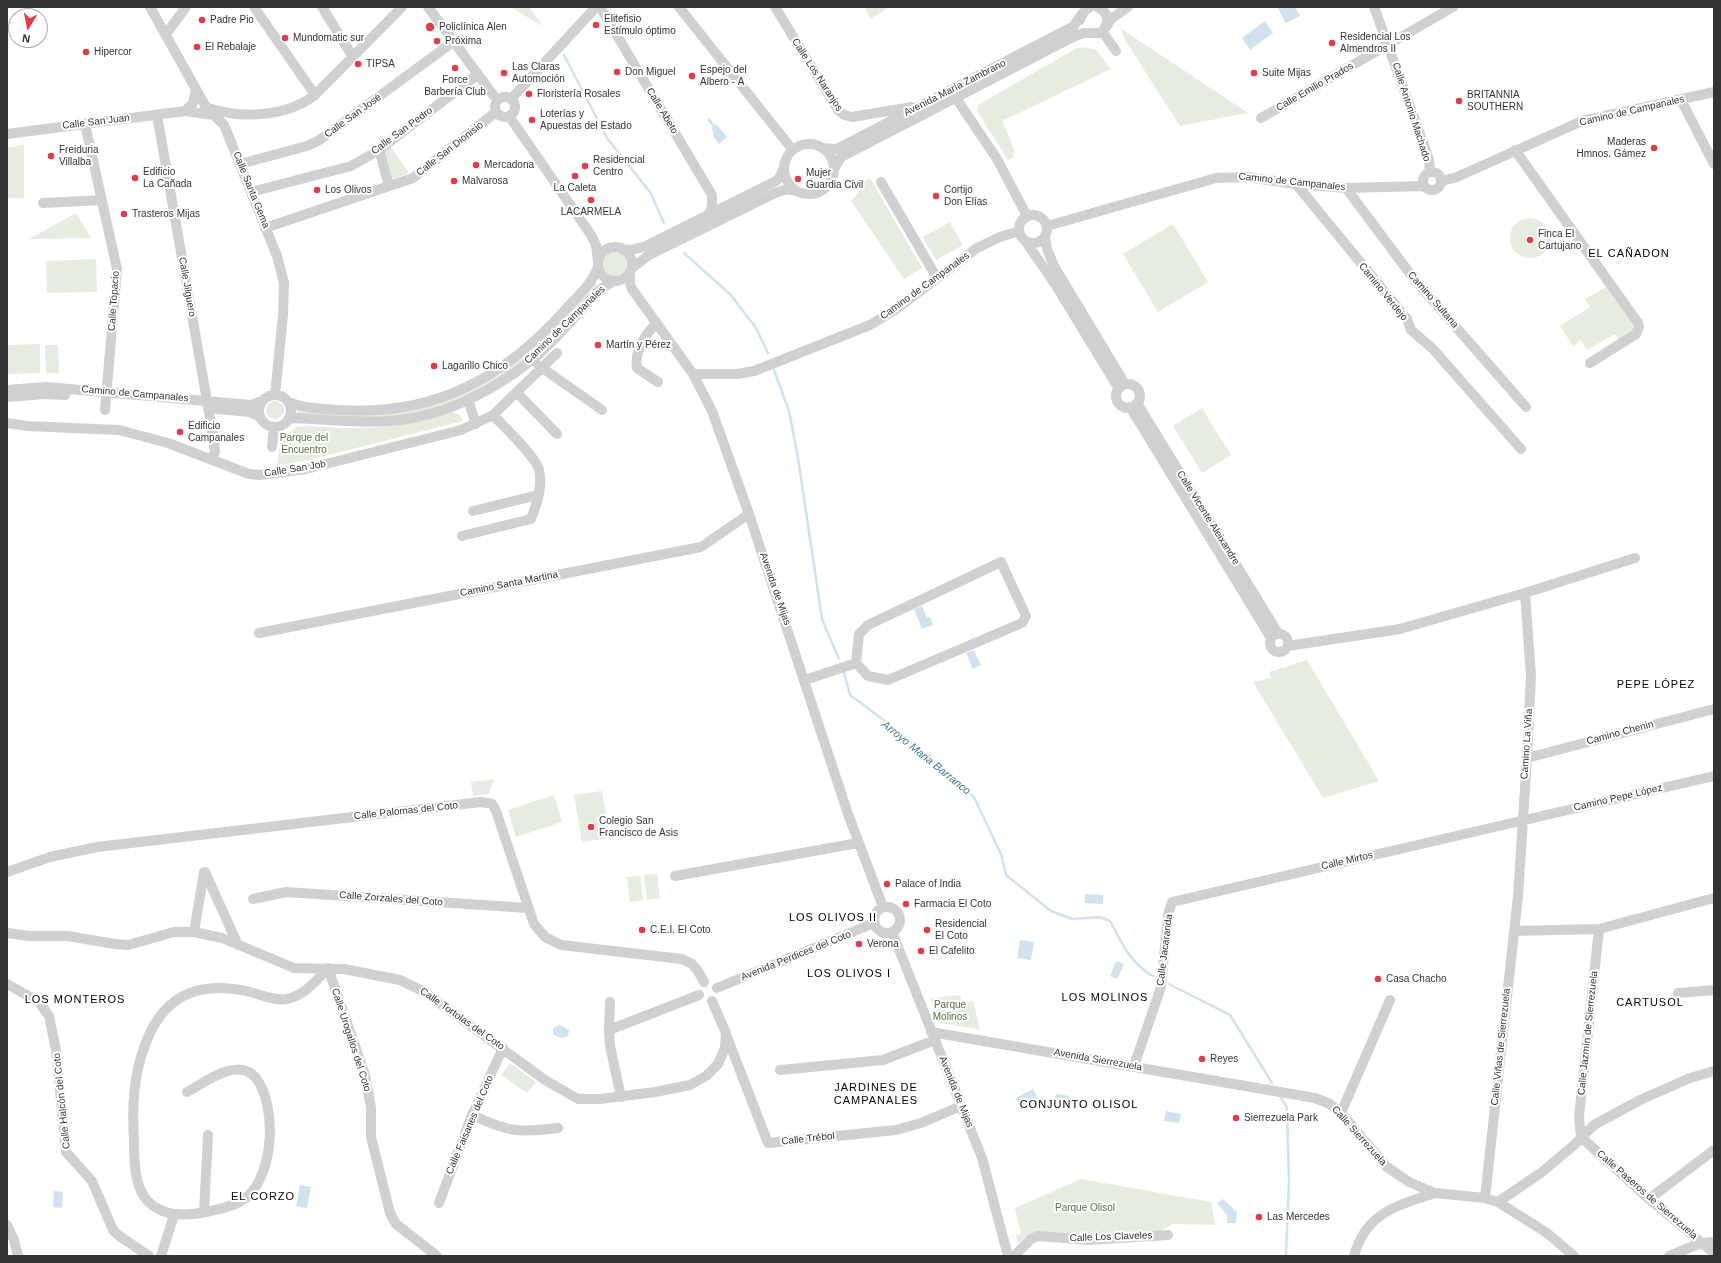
<!DOCTYPE html>
<html>
<head>
<meta charset="utf-8">
<style>
	body { margin:0 }
	#map { position:relative; width:1721px; height:1263px; overflow:hidden; background:#fff; font-family:Helvetica,sans-serif }
	canvas { display:block }
	.frame { position:absolute; inset:0; border:8px solid #333; pointer-events:none }
	.north { position:absolute; left:8px; top:8px; width:40px; height:40px; box-sizing:border-box; background:#fff; border:1px solid #adadad; border-radius:50%; rotate:190deg; font-size:11px; font-weight:700; line-height:16px; text-align:center; color:#333 }
	.north::after { content:''; display:block; margin:auto; width:14px; height:18px; background:#e63946; clip-path:polygon(50% 0,100% 100%,50% 72%,0 100%) }
</style>
</head>
<body>
<div id="map">
<canvas width="1721" height="1263"></canvas>
<div class="frame"></div>
<div class="north">N</div>
</div>
<script>
const c = document.querySelector('canvas').getContext('2d');
c.lineJoin = 'round';
function fill(path, color) { c.fillStyle = color; c.fill(path, 'evenodd'); }
function strokePath(path, color, width, dash) { c.strokeStyle = color; c.lineWidth = width; c.lineCap = dash ? 'butt' : 'round'; c.setLineDash(dash || []); c.stroke(path); }
function drawText(font, color, halo, rows, align = 'center') {
  c.font = font + ' Helvetica,sans-serif'; c.lineWidth = 4; c.setLineDash([]); c.textBaseline = 'middle'; c.strokeStyle = halo; c.fillStyle = color; for (const [text, x, y, turn = 0] of rows) {
    c.save(); c.translate(x, y); c.rotate((+turn || 0) * Math.PI / 180); c.textAlign = isNaN(turn) ? turn : align; if (halo) c.strokeText(text, 0, 0); c.fillText(text, 0, 0); c.restore();
  }
}
const green = new Path2D(`
	M 510,7 L 529,7 L 543,26 Z
	M 865,7 L 890,7 L 870,19 Z
	M 1120,28 L 1248,113 L 1180,126 L 1125,40 Z
	M 1084,47 L 1096,50 L 1111,69 L 1002,121 L 1014,149 L 1013,157 L 1008,160 L 977,111 L 978,105 L 1077,48 Z
	M 24,145 L 24,198 L 7,198 L 7,147 Z
	M 390,146 L 409,173 L 392,179 L 382,153 Z
	M 870,178 L 922,268 L 904,279 L 851,201 L 858,193 L 862,183 Z
	M 76,213 L 91,238 L 29,239 Z
	M1510 238a20 20 0 1 1 40 0a20 20 0 1 1-40 0Z
	M 950,222 L 963,245 L 936,260 L 923,237 Z
	M 1173,224 L 1208,282 L 1158,312 L 1123,254 Z
	M603 264a12 12 0 1 1 24 0a12 12 0 1 1-24 0Z
	M 96,259 L 97,292 L 47,293 L 46,261 Z
	M 595,283 L 598,285 C 580,304 562,329 543,346 C 499,383 449,409 391,417 C 360,421 328,416 297,414 L 297,410 L 355,415 L 464,393 L 498,375 L 528,354 L 556,327 Z
	M 1606,287 L 1633,325 L 1633,332 L 1619,341 L 1615,334 L 1587,350 L 1581,340 L 1573,346 L 1560,326 L 1590,307 L 1585,299 Z
	M 40,344 L 40,373 L 7,374 L 7,345 Z
	M 45,345 L 58,345 L 59,373 L 46,373 Z
	M266 410a9 9 0 1 1 18 0a9 9 0 1 1-18 0Z
	M 1202,408 L 1231,455 L 1202,473 L 1173,426 Z
	M 453,412 L 461,416 L 463,421 L 305,461 L 277,465 L 281,438 L 297,427 L 308,426 C 364,430 399,429 453,412 Z
	M 1307,660 L 1379,781 L 1323,798 L 1253,682 L 1271,678 L 1269,672 Z
	M 494,779 L 489,794 L 473,796 L 471,782 Z
	M 602,791 L 610,838 L 582,842 L 574,795 Z
	M 554,795 L 562,822 L 516,837 L 508,810 Z
	M 657,874 L 660,898 L 647,900 L 644,875 Z
	M 640,876 L 643,900 L 630,902 L 627,877 Z
	M 960,995 L 962,1003 L 973,1001 L 980,1029 L 941,1023 L 938,1019 L 930,998 Z
	M 510,1063 L 536,1082 L 527,1093 L 501,1075 Z
	M 1081,1179 L 1211,1202 L 1215,1225 L 1173,1224 L 1159,1232 L 1078,1235 L 1037,1232 L 1024,1238 L 1018,1244 L 1016,1236 L 1021,1234 L 1015,1208 Z`);
const water = new Path2D(`
	M 1277,7 L 1295,7 L 1300,16 L 1286,23 Z
	M 1265,21 L 1273,33 L 1250,50 L 1242,38 Z
	M 710,118 L 714,125 L 716,124 L 727,137 L 719,144 L 713,136 L 713,131 L 711,128 L 713,127 L 707,120 Z
	M 922,606 L 927,618 L 930,617 L 933,625 L 922,629 L 914,609 Z
	M 974,650 L 981,665 L 973,669 L 966,653 Z
	M 1085,894 L 1103,895 L 1103,904 L 1085,903 Z
	M 1020,940 L 1034,942 L 1031,960 L 1017,958 Z
	M 1116,961 L 1124,964 L 1117,979 L 1110,976 Z
	M 560,1025 L 569,1030 L 568,1036 C 563,1039 557,1038 553,1034 L 553,1028 Z
	M 1033,1089 L 1038,1099 L 1020,1107 L 1016,1098 Z
	M 1056,1094 L 1069,1096 L 1067,1105 L 1054,1102 Z
	M 1166,1111 L 1181,1114 L 1179,1123 L 1164,1121 Z
	M 300,1185 L 311,1187 L 307,1208 L 296,1206 Z
	M 54,1191 L 63,1192 L 62,1208 L 53,1207 Z
	M 1223,1199 L 1237,1212 L 1236,1223 L 1227,1223 L 1227,1215 L 1217,1203 Z`);
const stream = new Path2D(`
	M 564,55 L 607,138 L 650,192 L 664,223
	M 684,253 L 730,294 L 756,328 L 768,353
	M 774,370 L 789,411 L 798,458 L 822,619 L 839,659
	M 844,673 L 850,695 L 885,721 L 974,797 L 1001,854 L 1006,875 L 1051,911 L 1072,919 L 1100,917 L 1110,921 C 1122,943 1130,963 1153,976
	M 1169,984 L 1230,1015 L 1272,1083
	M 1281,1098 L 1287,1108 L 1289,1181 L 1286,1256`);
const minor = new Path2D(`
	M 150,7 L 206,107 L 224,125 L 277,256 L 284,283 L 283,315 L 275,395
	M 254,7 L 315,95
	M 322,7 L 353,57
	M 428,7 L 497,100
	M 600,7 L 712,195 L 712,207 L 707,217
	M 679,7 L 792,149
	M 775,7 L 838,110 L 844,115 L 852,117 L 912,107
	M 1374,7 L 1429,159 L 1430,172
	M 1080,20 L 1084,11 L 1090,7
	M 1106,27 L 1111,19 L 1128,7
	M 1102,31 L 1116,51
	M 166,34 L 186,7
	M495 107a10 10 0 1 1 20 0a10 10 0 1 1-20 0Z
	M 956,98 L 997,159 L 1027,216
	M 511,99 L 596,7
	M 1681,100 L 1714,164
	M 208,108 C 242,119 286,117 315,95 L 402,7
	M 185,111 L 193,103 L 196,90
	M 157,115 L 210,418 L 215,451 L 212,459
	M 509,116 L 591,235 L 596,245 L 598,262
	M 1261,118 L 1453,7
	M 85,124 L 117,269 L 105,410
	M 7,134 L 185,111 L 214,115
	M784 169a25 25 0 1 1 50 0a25 25 0 1 1-50 0Z
	M 823,148 L 837,149 L 1074,26 L 1081,15
	M 379,150 L 389,186
	M 1515,150 L 1638,323 L 1639,327 L 1636,334 L 1590,363
	M 240,164 L 307,146 L 318,141 L 453,42
	M 834,169 L 841,157 L 1071,38 L 1083,33 L 1100,33 C 1110,25 1110,12 1097,7
	M1423 181a9 9 0 1 1 18 0a9 9 0 1 1-18 0Z
	M 1442,181 L 1457,177 L 1582,121 L 1714,92
	M 881,182 L 937,278
	M 1296,184 L 1407,319 L 1411,330 L 1433,349 L 1521,449
	M 1346,188 L 1414,279 L 1526,407
	M 251,192 L 351,166 L 379,150 L 477,75
	M 43,203 L 102,200
	M1019 229a14 14 0 1 1 28 0a14 14 0 1 1-28 0Z
	M 1047,226 L 1216,178 L 1247,177 L 1296,184 L 1346,188 L 1424,186
	M 265,228 L 413,178 L 496,112
	M 1045,237 L 1047,249 L 1054,266 L 1125,384
	M 1026,242 L 1055,284 L 1119,389
	M598 264a17 17 0 1 1 34 0a17 17 0 1 1-34 0Z
	M 622,249 L 631,250 L 646,246 L 776,181 L 780,177 L 783,169
	M 632,268 L 649,255 L 775,193 L 787,189 L 796,191
	M 630,273 L 630,283 L 632,289 L 693,374 L 712,411 L 749,514 L 848,814 L 883,907
	M 657,323 C 645,334 634,352 637,368 L 658,382
	M 538,365 L 602,410
	M 693,374 L 737,374 L 754,371 L 870,325 L 895,310 L 977,248 L 1000,237 L 1019,231
	M1116 396a12 12 0 1 1 24 0a12 12 0 1 1-24 0Z
	M 7,390 L 46,387 L 251,405 L 262,401
	M 517,393 L 557,434
	M259 411a16 16 0 1 1 32 0a16 16 0 1 1-32 0Z
	M 7,397 L 45,394 L 65,395
	M 468,400 L 476,424
	M 289,402 C 305,409 324,409 342,410 C 435,416 505,377 565,310 C 577,297 592,284 598,267
	M 1137,403 L 1278,633
	M 1130,407 L 1271,638
	M 218,409 L 250,412 L 260,417
	M 288,419 L 297,418 C 327,420 358,423 388,421 C 440,418 492,392 532,360 C 558,339 578,311 602,288 L 614,281
	M 7,423 L 27,426 L 119,430 L 168,443 L 249,474 L 260,475 L 306,469 L 461,430 L 493,415 L 557,353
	M 272,447 L 274,427
	M 473,511 L 538,495
	M 462,536 L 531,519 C 537,504 543,486 539,470 C 535,455 504,427 493,415
	M 1001,562 L 1026,616 L 1022,623 L 888,680 L 868,676 L 856,663 L 859,634 L 868,625 Z
	M 259,633 L 701,547 L 749,514
	M1270 643a9 9 0 1 1 18 0a9 9 0 1 1-18 0Z
	M 1288,646 L 1400,629 L 1525,593 L 1635,558
	M 805,680 L 856,663
	M 1527,758 L 1714,709
	M 7,872 L 50,857 L 97,847 L 481,802 L 492,804 L 496,811 L 534,924 L 545,937 L 561,945 L 682,959 L 692,964 L 698,971 L 704,982
	M 205,872 L 238,945
	M 675,876 L 858,843
	M 253,899 L 286,892 L 528,908
	M874 920a13 13 0 1 1 26 0a13 13 0 1 1-26 0Z
	M 1599,929 L 1579,1117 L 1581,1137 L 1649,1199 L 1714,1253
	M 1514,931 L 1599,929 L 1714,898
	M 194,932 L 204,872
	M 892,932 L 982,1158 L 1008,1256
	M 7,933 L 29,936 L 67,936 L 115,944 L 128,945 L 174,932 L 194,932 L 222,938 L 294,968 L 344,969 L 400,980 L 423,991 L 545,1080 L 578,1099 L 600,1099 L 655,1092 L 690,1085 L 706,1076 L 718,1064 L 725,1048 L 726,1033 L 712,1001
	M 7,984 L 39,1002 L 49,1016 L 56,1050 L 66,1152 L 92,1181 L 113,1230 L 118,1235 L 149,1256
	M 717,988 L 874,923
	M 1678,993 L 1714,990
	M 609,1030 L 610,1002
	M 931,1032 L 1315,1098 L 1330,1104 L 1341,1113 L 1387,1167 L 1409,1182 L 1435,1193 L 1485,1198 L 1498,1202 L 1547,1233 L 1574,1256
	M 727,1037 L 768,1143 L 896,1130 L 921,1123 L 961,1106
	M 1134,1066 L 1161,987 L 1168,915 L 1172,902 L 1714,776
	M 780,1070 L 883,1060 L 935,1040
	M 187,1092 C 205,1082 239,1056 256,1078 C 277,1106 274,1172 248,1196 C 237,1206 220,1209 206,1212 C 176,1218 145,1215 137,1179 C 134,1167 134,1154 134,1141 C 132,1107 133,1077 145,1045 C 163,995 199,980 250,992 C 262,995 275,1001 287,999 C 304,996 317,980 328,968 L 365,1075 L 371,1108 L 371,1137 L 390,1213 L 396,1224 L 437,1256
	M 621,1097 L 610,1046 L 609,1030 L 699,995
	M 1341,1113 L 1390,1000
	M 472,1115 C 509,1132 519,1133 558,1128
	M 1485,1198 L 1518,896 L 1527,758 L 1531,676 L 1525,593
	M 1649,1199 L 1714,1150
	M 1498,1202 L 1542,1172 L 1573,1146 L 1594,1125 L 1640,1100 L 1690,1078 L 1714,1071
	M 439,1203 L 472,1115 L 503,1048
	M 204,1212 L 208,1135
	M 7,1225 L 14,1240 L 18,1256
	M 161,1256 L 174,1215
	M 1014,1256 L 1031,1239 L 1038,1236 L 1089,1240 L 1168,1235
	M 1354,1256 C 1366,1212 1397,1206 1435,1193
	M 1669,1256 L 1701,1243 L 1714,1242`);
const markers = [
	[202,20,4,"#e63946"],
	[596,25,4,"#e63946"],
	[430,27,5,"#e63946"],
	[285,38,4,"#e63946"],
	[437,41,4,"#e63946"],
	[1332,43,4,"#e63946"],
	[197,47,4,"#e63946"],
	[86,52,4,"#e63946"],
	[358,64,4,"#e63946"],
	[455,68,4,"#e63946"],
	[617,72,4,"#e63946"],
	[504,73,4,"#e63946"],
	[1254,73,4,"#e63946"],
	[692,76,4,"#e63946"],
	[529,94,4,"#e63946"],
	[1459,101,4,"#e63946"],
	[532,120,4,"#e63946"],
	[1654,148,4,"#e63946"],
	[51,156,4,"#e63946"],
	[476,165,4,"#e63946"],
	[585,166,4,"#e63946"],
	[575,176,4,"#e63946"],
	[135,178,4,"#e63946"],
	[798,179,4,"#e63946"],
	[454,181,4,"#e63946"],
	[317,190,4,"#e63946"],
	[936,196,4,"#e63946"],
	[591,200,4,"#e63946"],
	[124,214,4,"#e63946"],
	[1530,240,4,"#e63946"],
	[598,345,4,"#e63946"],
	[434,366,4,"#e63946"],
	[180,432,4,"#e63946"],
	[591,827,4,"#e63946"],
	[887,884,4,"#e63946"],
	[906,904,4,"#e63946"],
	[642,930,4,"#e63946"],
	[927,930,4,"#e63946"],
	[859,944,4,"#e63946"],
	[921,951,4,"#e63946"],
	[1378,979,4,"#e63946"],
	[1202,1059,4,"#e63946"],
	[1236,1118,4,"#e63946"],
	[1259,1217,4,"#e63946"]
];
const poiNames = [
	["Elitefisio",604,19],
	["Estímulo óptimo",604,31],
	["Padre Pio",210,20],
	["Policlínica Alen",439,27],
	["Residencial Los",1340,37],
	["Almendros II",1340,49],
	["Mundomatic sur",293,38],
	["Próxima",445,41],
	["El Rebalaje",205,47],
	["Hipercor",94,52],
	["TIPSA",366,64],
	["Las Claras",512,67],
	["Automoción",512,79],
	["Espejo del",700,70],
	["Albero - A",700,82],
	["Don Miguel",625,72],
	["Suite Mijas",1262,73],
	["Force",455,80,"center"],
	["Barbería Club",455,92,"center"],
	["Floristería Rosales",537,94],
	["BRITANNIA",1467,95],
	["SOUTHERN",1467,107],
	["Loterías y",540,114],
	["Apuestas del Estado",540,126],
	["Maderas",1646,142,"right"],
	["Hmnos. Gámez",1646,154,"right"],
	["Freiduria",59,150],
	["Villalba",59,162],
	["Residencial",593,160],
	["Centro",593,172],
	["Mercadona",484,165],
	["Edificio",143,172],
	["La Cañada",143,184],
	["Mujer",806,173],
	["Guardia Civil",806,185],
	["Malvarosa",462,181],
	["La Caleta",575,188,"center"],
	["Los Olivos",325,190],
	["Cortijo",944,190],
	["Don Elías",944,202],
	["LACARMELA",591,212,"center"],
	["Trasteros Mijas",132,214],
	["Finca El",1538,234],
	["Cartujano",1538,246],
	["Martín y Pérez",606,345],
	["Lagarillo Chico",442,366],
	["Edificio",188,426],
	["Campanales",188,438],
	["Colegio San",599,821],
	["Francisco de Asis",599,833],
	["Palace of India",895,884],
	["Farmacia El Coto",914,904],
	["Residencial",935,924],
	["El Coto",935,936],
	["C.E.I. El Coto",650,930],
	["Verona",867,944],
	["El Cafelito",929,951],
	["Casa Chacho",1386,979],
	["Reyes",1210,1059],
	["Sierrezuela Park",1244,1118],
	["Las Mercedes",1267,1217]
];
const streetNames = [
	["Calle Los Naranjos",817,75,57],
	["Calle Emilio Prados",1315,87,-30],
	["Avenida María Zambrano",955,88,-27],
	["Calle Abeto",662,111,59],
	["Camino de Campanales",1632,111,-13],
	["Calle Antonio Machado",1411,112,72],
	["Calle San José",353,116,-36],
	["Calle San Juan",96,122,-7],
	["Calle San Pedro",402,131,-36],
	["Calle San Dionisio",450,149,-38],
	["Camino de Campanales",1292,182,6],
	["Calle Santa Gema",251,190,68],
	["Camino de Campanales",925,286,-36],
	["Calle Jilguero",187,287,80],
	["Camino Verdejo",1383,292,51],
	["Camino Sultana",1433,300,49],
	["Calle Topacio",114,301,-86],
	["Camino de Campanales",565,325,-44],
	["Camino de Campanales",135,394,5],
	["Calle San Job",295,469,-9],
	["Calle Vicente Aleixandre",1208,518,58],
	["Camino Santa Martina",509,584,-11],
	["Avenida de Mijas",775,589,71],
	["Camino Chenin",1620,733,-15],
	["Camino La Viña",1527,744,-86],
	["Camino Pepe López",1618,798,-13],
	["Calle Palomas del Coto",406,811,-6],
	["Calle Mirtos",1347,861,-13],
	["Calle Zorzales del Coto",391,899,4],
	["Calle Jacaranda",1165,950,-83],
	["Avenida Perdices del Coto",796,956,-22],
	["Calle Tortolas del Coto",462,1019,35],
	["Calle Jazmín de Sierrezuela",1588,1033,-84],
	["Calle Urogallos del Coto",351,1040,72],
	["Calle Viñas de Sierrezuela",1501,1047,-84],
	["Avenida Sierrezuela",1098,1060,10],
	["Avenida de Mijas",956,1092,68],
	["Calle Halcón del Coto",62,1101,-96],
	["Calle Faisanes del Coto",470,1125,-67],
	["Calle Sierrezuela",1359,1136,48],
	["Calle Trébol",808,1139,-6],
	["Calle Paseros de Sierrezuela",1647,1195,41],
	["Calle Los Claveles",1111,1237,-2]
];
const parkNames = [
	["Parque del",304,438],
	["Encuentro",304,450],
	["Parque",950,1005],
	["Molinos",950,1017],
	["Parque Olisol",1085,1208]
];
const neighbourhoodNames = [
	["EL CAÑADON",1629,254],
	["PEPE LÓPEZ",1656,685],
	["LOS OLIVOS II",833,918],
	["LOS OLIVOS I",849,974],
	["LOS MOLINOS",1105,998],
	["LOS MONTEROS",75,1000],
	["CARTUSOL",1650,1003],
	["JARDINES DE",876,1088],
	["CAMPANALES",876,1101],
	["CONJUNTO OLISOL",1079,1105],
	["EL CORZO",263,1197]
];
const waterNames = [
	["Arroyo Maria Barranco",926,758,39]
];
fill(green, '#e6ecdf');
fill(water, '#cfe2ee');
strokePath(stream, '#cfe2ee', 2.5);
strokePath(minor, '#d0d0d0', 10);
for (const [x, y, r, color] of markers) { const dot = new Path2D(); dot.arc(x, y, r, 0, 2 * Math.PI); c.fillStyle = color; c.fill(dot); strokePath(dot, '#fff', 1.5); }
drawText('10px', '#333', '#fff', poiNames, 'left');
drawText('10px', '#333', '#fff', streetNames);
drawText('10px', '#56703f', '#fff', parkNames);
c.letterSpacing = '1px';
drawText('11px', '#000', '#fff', neighbourhoodNames);
c.letterSpacing = '0px';
drawText('italic 11px', '#3f7597', '#fff', waterNames);
</script>
</body>
</html>
